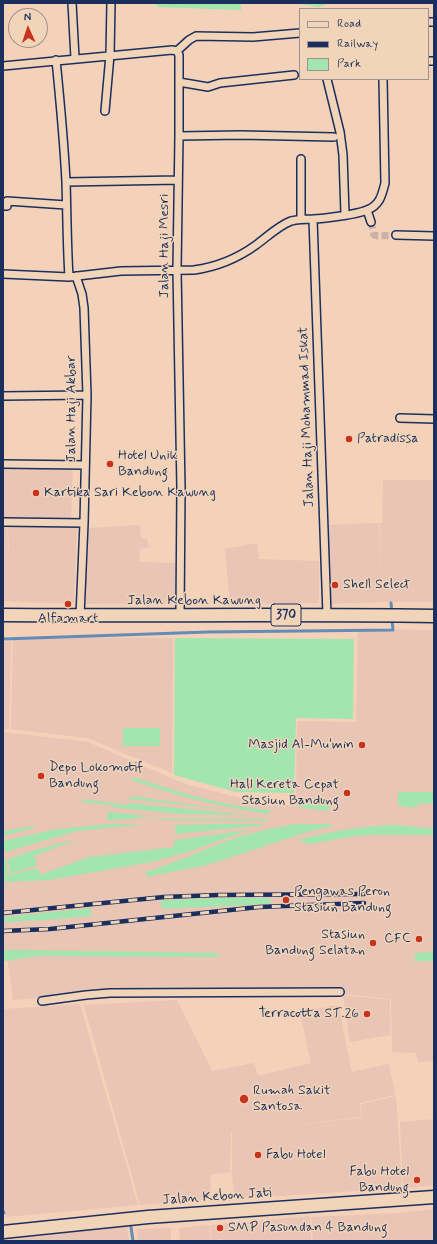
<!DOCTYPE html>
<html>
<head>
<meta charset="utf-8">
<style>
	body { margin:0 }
	#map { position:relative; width:437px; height:1244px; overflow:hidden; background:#f4d1b9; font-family:Mynerve,sans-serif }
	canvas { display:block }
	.frame { position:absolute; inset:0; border:4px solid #1b2f5e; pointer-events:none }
	.legend { position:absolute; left:299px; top:8px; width:130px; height:72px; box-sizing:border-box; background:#f2d5b8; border:1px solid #9c9394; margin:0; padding:5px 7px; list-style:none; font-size:12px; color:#1b2f5e }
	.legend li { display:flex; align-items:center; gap:8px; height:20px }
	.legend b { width:20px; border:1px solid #9c9394 }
	.north { position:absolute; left:8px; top:8px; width:40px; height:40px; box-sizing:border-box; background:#f2d5b8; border:1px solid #9c9394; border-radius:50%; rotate:357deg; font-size:11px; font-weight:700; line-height:16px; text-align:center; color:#1b2f5e }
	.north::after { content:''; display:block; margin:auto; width:14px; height:18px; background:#c8321e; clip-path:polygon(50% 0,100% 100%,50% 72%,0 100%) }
</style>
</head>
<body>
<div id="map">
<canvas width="437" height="1244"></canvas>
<div class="frame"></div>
<ul class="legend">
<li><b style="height:5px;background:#f2d5b8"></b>Road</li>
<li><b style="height:5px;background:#1b2f5e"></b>Railway</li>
<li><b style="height:11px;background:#a2e5af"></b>Park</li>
</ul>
<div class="north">N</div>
</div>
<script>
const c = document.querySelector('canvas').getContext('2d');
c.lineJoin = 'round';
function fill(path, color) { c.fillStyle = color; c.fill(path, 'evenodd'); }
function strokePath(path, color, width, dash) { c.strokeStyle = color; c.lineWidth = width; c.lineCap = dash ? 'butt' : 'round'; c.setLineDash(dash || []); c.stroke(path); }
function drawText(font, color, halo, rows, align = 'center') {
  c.font = font + ' Mynerve,sans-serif'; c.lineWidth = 3; c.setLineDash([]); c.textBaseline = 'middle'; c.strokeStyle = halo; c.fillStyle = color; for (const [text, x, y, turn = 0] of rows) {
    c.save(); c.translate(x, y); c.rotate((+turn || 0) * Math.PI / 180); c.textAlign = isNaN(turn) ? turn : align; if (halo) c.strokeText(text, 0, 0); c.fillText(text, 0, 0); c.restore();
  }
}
const built = new Path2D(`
	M 3,466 L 73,467 L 71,520 L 3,520 Z
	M 383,480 L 434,480 L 434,602 L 382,602 L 380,523 L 382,523 Z
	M 379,523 L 382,602 L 330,604 L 327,525 Z
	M 77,524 L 74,604 L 3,601 L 3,526 L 7,526 L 8,549 L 9,549 L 8,527 Z
	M 140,525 L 141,538 L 147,539 L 149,547 L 140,549 L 139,562 L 177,563 L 177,603 L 83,604 L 87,528 Z
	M 257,543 L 259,559 L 319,561 L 319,603 L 230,604 L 225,549 Z
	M 358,629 L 434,630 L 434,1061 L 418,1062 L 416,1053 L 392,1052 L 391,999 L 337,993 L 85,995 L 13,1000 L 7,955 L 3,954 L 3,732 L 88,742 L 185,784 L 264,804 L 296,806 L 297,721 L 356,722 Z
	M 13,637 L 173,638 L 172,773 L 87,738 L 11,729 Z
	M 11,641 L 9,729 L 3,729 L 3,642 Z
	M 343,995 L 390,1000 L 390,1035 L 350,1042 Z
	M 177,1000 L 212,1071 L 254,1063 L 258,1076 L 311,1063 L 300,1011 L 339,1005 L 347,1050 L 352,1072 L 389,1064 L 395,1095 L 360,1103 L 361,1117 L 268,1128 L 362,1118 L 361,1104 L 396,1096 L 402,1188 L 235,1199 L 232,1175 L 232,1132 L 231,1132 L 230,1172 L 210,1175 L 211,1199 L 140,1205 L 84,1005 Z
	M 80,1004 L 138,1205 L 6,1217 L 3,1208 L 3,1009 Z
	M 433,1063 L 434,1063 L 434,1186 L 403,1188 L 400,1122 L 434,1119 Z
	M 434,1209 L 434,1241 L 313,1241 L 311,1217 L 400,1213 Z
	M 310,1216 L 311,1241 L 222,1241 L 222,1239 L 212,1240 L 210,1225 Z
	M 209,1225 L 211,1241 L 180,1241 L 179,1228 Z
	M 127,1226 L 129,1241 L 3,1241 L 3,1240 Z
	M 171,1228 L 171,1241 L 138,1241 L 137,1229 Z`);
const green = new Path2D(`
	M 157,3 L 241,3 L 241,10 L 157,7 Z
	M 292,3 L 330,3 L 319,7 Z
	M 175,638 L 354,639 L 353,719 L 296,718 L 294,793 L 236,792 L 174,775 Z
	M 123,728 L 160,728 L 160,746 L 123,746 Z
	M 132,777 C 177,791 223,807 270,810 L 270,814 C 223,808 177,796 132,780 Z
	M 398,792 L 434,792 L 434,803 L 418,804 L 418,807 L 402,807 L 402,805 L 398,805 Z
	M 130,796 L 232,810 L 129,799 Z
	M 83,799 L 127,805 L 128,803 L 247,815 L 180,814 L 111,807 L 111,805 L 82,802 Z
	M 298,801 L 329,801 L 329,811 L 298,807 Z
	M 108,812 L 149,816 L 131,819 L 107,820 Z
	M 165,819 L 267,819 L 267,821 L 143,820 Z
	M 110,824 L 144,824 L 77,831 L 5,852 L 3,841 L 58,829 Z
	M 222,824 L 262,824 L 264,825 L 176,834 L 175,825 Z
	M 297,824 L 332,824 L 332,826 L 310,831 L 207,865 L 146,877 L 146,872 C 175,863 202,850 230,840 C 252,832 274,828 297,824 Z
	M 396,825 L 434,829 L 434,835 L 368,835 L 349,837 L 309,844 L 298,840 C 332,831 362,826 396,825 Z
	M 34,826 L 34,828 L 3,836 L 3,831 Z
	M 249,830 L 191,851 L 152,862 L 49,880 L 3,882 L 3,877 L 37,868 L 40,875 L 89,857 L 174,847 L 174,840 Z
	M 72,840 L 73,841 L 34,856 L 37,865 L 10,874 L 8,859 L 32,851 Z
	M 6,859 L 8,875 L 3,875 L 3,860 Z
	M 219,898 L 270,898 L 270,904 L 162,909 L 161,900 Z
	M 91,908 L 91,916 L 45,920 L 3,922 L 3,917 Z
	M 3,950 L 11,950 L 218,953 L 218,957 L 38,956 L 4,961 L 3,963 Z
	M 434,952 L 434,961 L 415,961 L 415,953 Z`);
const stream = new Path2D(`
	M 391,603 L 392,613
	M 3,639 L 208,632 L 393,630 L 392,619
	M 3,1211 L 4,1213
	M 131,1227 L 133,1241`);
const streetTunnel = new Path2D(`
	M 371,222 L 374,235 L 378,236 L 396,235`);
const street = new Path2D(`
	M 72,3 L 75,58
	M 428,22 L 434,22
	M 177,51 L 179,55 L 179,136 L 177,270 L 181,489 L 180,616
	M 177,51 L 189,40 L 196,36 L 253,37 L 300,33
	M 56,60 C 60,100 64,141 66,182 C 67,214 67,245 69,277
	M 428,61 L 434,61
	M 3,66 L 172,50 L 177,51
	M 327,79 L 340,132 L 343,155 L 345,214
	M 179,82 L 208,87 L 220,83 L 294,75
	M 105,111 L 110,55 L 111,3
	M 179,136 L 241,135 L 334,137
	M 301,159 L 301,218
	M 66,182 L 178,180
	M 3,206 L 7,206 L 7,201 L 66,205
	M 367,210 L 371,222
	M 313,219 L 327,615
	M 396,235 L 434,236
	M 3,274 L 69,277 L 121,271 L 194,270 C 216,267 238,258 256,245 C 267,237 278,226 291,221 C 299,219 305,219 313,219 C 322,219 359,214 367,210 C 380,205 382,195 385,183 L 383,79
	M 76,276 L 82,294 L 84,308 L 87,395 L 84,523 L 80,616
	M 3,396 L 87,395
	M 400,418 L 434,419
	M 3,464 L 85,465
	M 3,522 L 84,523
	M 42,1001 L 86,995 L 110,993 L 340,992`);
const primary = new Path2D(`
	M 3,615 C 147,616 290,614 434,616
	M 3,1232 L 148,1217 L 434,1197`);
const rail = new Path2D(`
	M 3,913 L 164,897 L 218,895 L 364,894
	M 3,931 L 50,929 L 259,907 L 364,903`);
const markers = [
	[349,439,4,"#c8321e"],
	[110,464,4,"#c8321e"],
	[36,493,4,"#c8321e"],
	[335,585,4,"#c8321e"],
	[68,604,4,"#c8321e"],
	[362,745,4,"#c8321e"],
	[41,776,4,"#c8321e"],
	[347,793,4,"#c8321e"],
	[286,900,4,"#c8321e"],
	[419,939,4,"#c8321e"],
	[373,943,4,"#c8321e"],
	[367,1014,4,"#c8321e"],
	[244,1099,5,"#c8321e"],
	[258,1155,4,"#c8321e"],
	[417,1180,4,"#c8321e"],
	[220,1228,4,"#c8321e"]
];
const shields = [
	[286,615,30]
];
const shieldNames = [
	["370",286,615]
];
const streetNames = [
	["Jalan Haji Mesri",165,246,-90],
	["Jalan Haji Akbar",72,409,-90],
	["Jalan Haji Mohammad Iskat",307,417,-92],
	["Jalan Kebon Kawung",194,601],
	["Jalan Kebon Jati",217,1197,-4]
];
const poiNames = [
	["Patradissa",357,439],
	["Hotel Unik",118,456],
	["Bandung",118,472],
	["Kartika Sari Kebon Kawung",44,493],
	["Shell Select",343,585],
	["Alfamart",68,619,"center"],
	["Masjid Al-Mu'min",354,745,"right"],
	["Depo Lokomotif",49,768],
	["Bandung",49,784],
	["Hall Kereta Cepat",339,785,"right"],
	["Stasiun Bandung",339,801,"right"],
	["Pengawas Peron",294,892],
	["Stasiun Bandung",294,908],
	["Stasiun",365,935,"right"],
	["Bandung Selatan",365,951,"right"],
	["CFC",411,939,"right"],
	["Terracotta ST.26",359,1014,"right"],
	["Rumah Sakit",253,1091],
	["Santosa",253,1107],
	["Fabu Hotel",266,1155],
	["Fabu Hotel",409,1172,"right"],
	["Bandung",409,1188,"right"],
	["SMP Pasundan 4 Bandung",228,1228]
];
fill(built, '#e8c5b4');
fill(green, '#a2e5af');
strokePath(stream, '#628db6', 3);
strokePath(streetTunnel, '#c9b1a7', 7, [7, 3.5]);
strokePath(street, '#1b2f5e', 10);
strokePath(primary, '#1b2f5e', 15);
strokePath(street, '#f2d5b8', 7);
strokePath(primary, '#f2d5b8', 12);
strokePath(rail, '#1b2f5e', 4.5);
strokePath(rail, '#f2d5b8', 3, [9]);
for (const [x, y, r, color] of markers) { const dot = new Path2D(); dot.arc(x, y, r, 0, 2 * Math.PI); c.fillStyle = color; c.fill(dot); strokePath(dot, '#f2d5b8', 1.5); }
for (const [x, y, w] of shields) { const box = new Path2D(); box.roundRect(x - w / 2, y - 11, w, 22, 3); c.fillStyle = '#f2d5b8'; c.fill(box); strokePath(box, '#1b2f5e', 1); }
drawText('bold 13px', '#1b2f5e', null, shieldNames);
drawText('14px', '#1b2f5e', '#f2d5b8', streetNames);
drawText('14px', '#1b2f5e', '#f2d5b8', poiNames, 'left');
</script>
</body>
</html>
